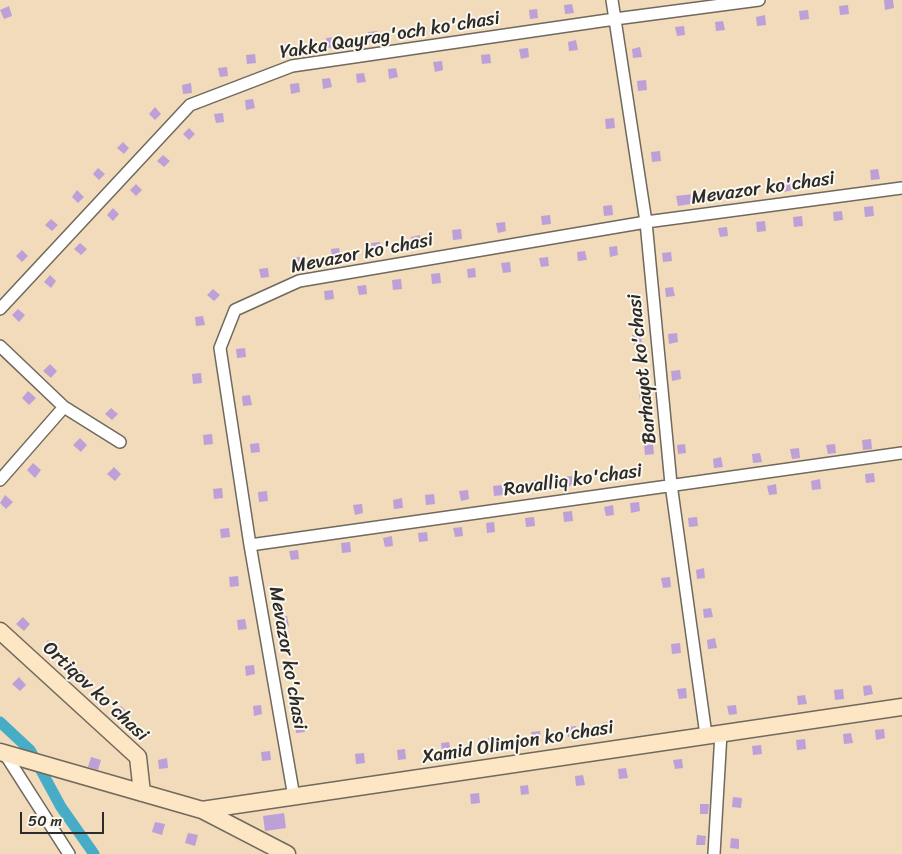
<!DOCTYPE html>
<html>
<head>
<meta charset="utf-8">
<style>
	body { margin:0 }
	#map { position:relative; width:902px; height:854px; overflow:hidden; background:#f1dbba; font-family:Sriracha,sans-serif }
	canvas { display:block }
	.scale { position:absolute; left:20px; top:812px; width:84px; height:22px; box-sizing:border-box; border:2px solid #2b2b2b; border-top:0; padding-left:6px; font-size:15px; line-height:18px; white-space:nowrap; color:#2b2b2b; -webkit-text-stroke:4px #fbf7ec; paint-order:stroke }
</style>
</head>
<body>
<div id="map">
<canvas width="902" height="854"></canvas>
<div class="scale">50 m</div>
</div>
<script>
const c = document.querySelector('canvas').getContext('2d');
c.lineJoin = 'round';
function strokePath(path, color, width, dash) { c.strokeStyle = color; c.lineWidth = width; c.lineCap = dash ? 'butt' : 'round'; c.setLineDash(dash || []); c.stroke(path); }
function fill(path, color) { c.fillStyle = color; c.fill(path, 'evenodd'); }
function drawText(font, color, halo, rows, align = 'center') {
  c.font = font + ' Sriracha,sans-serif'; c.lineWidth = 4; c.setLineDash([]); c.textBaseline = 'middle'; c.strokeStyle = halo; c.fillStyle = color; for (const [text, x, y, turn = 0] of rows) {
    c.save(); c.translate(x, y); c.rotate((+turn || 0) * Math.PI / 180); c.textAlign = isNaN(turn) ? turn : align; if (halo) c.strokeText(text, 0, 0); c.fillText(text, 0, 0); c.restore();
  }
}
const canal = new Path2D(`
	M 0,722 L 30,750 L 61,807 L 94,854`);
const building = new Path2D(`
	M 884,0 L 893,0 L 894,8 L 885,10 Z
	M 572,4 L 574,13 L 565,14 L 564,5 Z
	M 848,5 L 849,14 L 840,15 L 839,6 Z
	M 9,6 L 12,16 L 4,19 L 0,10 Z
	M 537,9 L 538,18 L 530,19 L 529,10 Z
	M 808,10 L 809,19 L 800,20 L 799,11 Z
	M 765,15 L 766,25 L 757,26 L 756,17 Z
	M 481,17 L 483,26 L 474,27 L 473,18 Z
	M 723,21 L 725,30 L 716,31 L 715,22 Z
	M 426,25 L 427,34 L 418,35 L 417,26 Z
	M 684,26 L 685,35 L 677,36 L 675,27 Z
	M 377,31 L 378,41 L 369,42 L 368,32 Z
	M 335,37 L 336,47 L 328,48 L 326,38 Z
	M 576,40 L 578,50 L 569,51 L 568,42 Z
	M 290,44 L 291,53 L 282,54 L 281,45 Z
	M 640,47 L 642,57 L 633,58 L 632,49 Z
	M 528,48 L 529,57 L 521,59 L 519,49 Z
	M 255,54 L 256,63 L 247,64 L 246,55 Z
	M 490,54 L 491,63 L 482,64 L 481,55 Z
	M 442,61 L 443,70 L 435,72 L 433,62 Z
	M 227,67 L 228,76 L 220,77 L 218,68 Z
	M 396,68 L 398,77 L 389,79 L 388,69 Z
	M 364,73 L 366,82 L 357,83 L 356,74 Z
	M 330,78 L 332,87 L 323,89 L 322,79 Z
	M 646,80 L 647,90 L 638,91 L 637,81 Z
	M 191,83 L 192,93 L 183,94 L 182,85 Z
	M 299,83 L 300,92 L 291,94 L 290,84 Z
	M 253,99 L 255,108 L 246,110 L 245,100 Z
	M 155,107 L 161,114 L 155,120 L 149,114 Z
	M 223,113 L 224,122 L 216,123 L 214,114 Z
	M 614,118 L 615,128 L 606,129 L 605,119 Z
	M 189,128 L 195,134 L 189,140 L 183,134 Z
	M 123,142 L 129,148 L 124,154 L 117,148 Z
	M 660,151 L 661,161 L 652,162 L 651,152 Z
	M 163,155 L 170,161 L 164,167 L 157,161 Z
	M 98,168 L 105,174 L 99,180 L 93,174 Z
	M 878,169 L 880,179 L 871,180 L 870,170 Z
	M 832,175 L 834,185 L 825,186 L 824,176 Z
	M 791,181 L 792,190 L 784,192 L 782,182 Z
	M 136,184 L 142,190 L 136,196 L 130,190 Z
	M 747,187 L 748,196 L 739,198 L 738,188 Z
	M 77,190 L 84,197 L 78,203 L 72,197 Z
	M 710,192 L 711,201 L 678,206 L 676,196 Z
	M 612,205 L 613,215 L 604,216 L 603,206 Z
	M 873,206 L 874,216 L 865,217 L 864,207 Z
	M 113,208 L 119,214 L 113,221 L 107,215 Z
	M 842,211 L 843,220 L 834,221 L 833,212 Z
	M 550,215 L 551,224 L 542,225 L 541,216 Z
	M 802,216 L 803,226 L 794,227 L 793,217 Z
	M 51,219 L 58,225 L 52,231 L 45,225 Z
	M 765,221 L 766,231 L 757,232 L 756,222 Z
	M 505,222 L 506,231 L 498,233 L 496,223 Z
	M 727,227 L 728,236 L 720,237 L 718,228 Z
	M 461,229 L 462,239 L 453,240 L 452,230 Z
	M 420,235 L 421,245 L 412,246 L 411,237 Z
	M 380,242 L 381,251 L 372,252 L 371,243 Z
	M 80,243 L 87,249 L 81,255 L 74,249 Z
	M 617,246 L 618,255 L 610,257 L 609,247 Z
	M 339,248 L 341,258 L 332,259 L 331,249 Z
	M 22,250 L 28,256 L 22,262 L 16,256 Z
	M 585,251 L 587,260 L 578,261 L 577,252 Z
	M 671,252 L 672,261 L 663,262 L 662,253 Z
	M 300,257 L 301,267 L 292,268 L 291,258 Z
	M 548,257 L 549,266 L 541,267 L 539,258 Z
	M 510,262 L 511,272 L 503,273 L 501,263 Z
	M 268,268 L 269,277 L 261,278 L 259,269 Z
	M 475,268 L 476,277 L 468,278 L 467,269 Z
	M 440,273 L 441,283 L 432,284 L 431,274 Z
	M 50,275 L 56,281 L 51,288 L 44,282 Z
	M 401,279 L 402,289 L 393,290 L 392,280 Z
	M 366,285 L 367,294 L 359,295 L 357,286 Z
	M 673,287 L 675,296 L 666,297 L 665,288 Z
	M 213,289 L 220,295 L 214,301 L 207,295 Z
	M 333,290 L 334,299 L 325,300 L 324,291 Z
	M 18,309 L 25,315 L 19,322 L 12,315 Z
	M 203,316 L 205,325 L 196,326 L 195,317 Z
	M 677,333 L 678,342 L 669,344 L 668,334 Z
	M 641,334 L 642,344 L 634,345 L 632,335 Z
	M 245,348 L 246,357 L 237,358 L 236,349 Z
	M 50,364 L 57,371 L 51,378 L 43,371 Z
	M 680,370 L 681,379 L 672,381 L 671,371 Z
	M 201,373 L 202,383 L 193,384 L 192,374 Z
	M 647,390 L 648,400 L 640,401 L 639,391 Z
	M 28,391 L 36,398 L 29,405 L 22,398 Z
	M 250,395 L 252,405 L 243,406 L 242,396 Z
	M 111,408 L 118,414 L 112,420 L 105,414 Z
	M 212,434 L 213,444 L 204,445 L 203,435 Z
	M 80,438 L 87,445 L 81,452 L 73,445 Z
	M 871,439 L 872,449 L 863,450 L 862,440 Z
	M 259,443 L 260,452 L 251,453 L 250,444 Z
	M 653,444 L 654,454 L 645,455 L 644,445 Z
	M 685,444 L 686,453 L 678,454 L 677,445 Z
	M 835,444 L 836,453 L 828,454 L 826,445 Z
	M 799,448 L 800,458 L 792,459 L 790,449 Z
	M 760,453 L 762,462 L 753,463 L 752,454 Z
	M 721,457 L 723,467 L 714,468 L 713,459 Z
	M 33,463 L 41,470 L 35,478 L 27,470 Z
	M 114,467 L 121,474 L 115,481 L 107,474 Z
	M 874,473 L 875,482 L 866,483 L 865,474 Z
	M 572,476 L 573,485 L 564,487 L 563,477 Z
	M 820,479 L 821,489 L 812,490 L 811,481 Z
	M 538,480 L 539,490 L 531,491 L 530,481 Z
	M 776,484 L 777,494 L 769,495 L 767,486 Z
	M 502,485 L 503,495 L 494,496 L 493,486 Z
	M 222,488 L 223,498 L 214,499 L 213,489 Z
	M 468,490 L 469,499 L 461,501 L 459,491 Z
	M 267,491 L 268,501 L 259,502 L 258,492 Z
	M 434,494 L 435,504 L 426,505 L 425,495 Z
	M 5,495 L 13,502 L 6,509 L 0,503 Z
	M 402,498 L 403,508 L 394,509 L 393,500 Z
	M 639,502 L 640,511 L 631,513 L 630,503 Z
	M 362,504 L 363,513 L 355,515 L 353,505 Z
	M 613,505 L 614,515 L 606,516 L 604,507 Z
	M 572,511 L 573,521 L 564,522 L 563,512 Z
	M 534,517 L 535,526 L 526,527 L 525,518 Z
	M 697,517 L 698,526 L 689,527 L 688,518 Z
	M 494,522 L 495,532 L 487,533 L 486,523 Z
	M 462,527 L 463,536 L 455,537 L 453,528 Z
	M 229,528 L 230,537 L 221,538 L 220,529 Z
	M 427,532 L 428,541 L 419,542 L 418,533 Z
	M 392,536 L 393,546 L 385,547 L 383,538 Z
	M 350,542 L 351,552 L 342,553 L 341,543 Z
	M 298,550 L 299,559 L 291,560 L 289,551 Z
	M 704,568 L 705,578 L 697,579 L 696,570 Z
	M 238,576 L 239,586 L 230,587 L 229,577 Z
	M 670,577 L 671,587 L 663,588 L 661,578 Z
	M 711,608 L 713,617 L 704,618 L 703,609 Z
	M 287,616 L 289,626 L 280,627 L 279,618 Z
	M 23,617 L 30,624 L 24,631 L 16,624 Z
	M 245,619 L 247,629 L 238,630 L 237,620 Z
	M 715,638 L 717,648 L 708,649 L 707,640 Z
	M 48,640 L 56,648 L 50,655 L 42,648 Z
	M 680,643 L 681,653 L 672,654 L 671,644 Z
	M 294,661 L 295,671 L 287,672 L 285,662 Z
	M 254,665 L 255,674 L 246,676 L 245,666 Z
	M 81,670 L 89,678 L 83,685 L 75,677 Z
	M 19,677 L 26,685 L 20,691 L 12,684 Z
	M 871,685 L 873,694 L 864,696 L 863,686 Z
	M 686,688 L 687,698 L 679,699 L 677,689 Z
	M 843,689 L 844,699 L 835,700 L 834,690 Z
	M 805,695 L 807,704 L 798,705 L 797,696 Z
	M 261,705 L 262,714 L 254,716 L 253,706 Z
	M 736,705 L 737,714 L 729,715 L 727,706 Z
	M 121,706 L 128,713 L 122,720 L 114,713 Z
	M 303,722 L 305,732 L 296,733 L 295,723 Z
	M 610,722 L 612,731 L 603,732 L 602,723 Z
	M 576,726 L 577,736 L 568,737 L 567,727 Z
	M 884,729 L 885,738 L 876,740 L 875,730 Z
	M 540,731 L 541,741 L 532,742 L 531,732 Z
	M 851,733 L 853,743 L 844,744 L 843,734 Z
	M 497,737 L 498,746 L 490,747 L 488,738 Z
	M 805,739 L 806,749 L 797,750 L 796,740 Z
	M 449,742 L 451,751 L 442,752 L 441,743 Z
	M 761,745 L 762,754 L 753,755 L 752,746 Z
	M 405,749 L 406,759 L 398,760 L 397,750 Z
	M 270,751 L 271,760 L 262,761 L 261,752 Z
	M 364,753 L 365,763 L 356,764 L 355,754 Z
	M 91,757 L 101,760 L 98,770 L 88,767 Z
	M 167,758 L 168,768 L 159,769 L 158,760 Z
	M 682,759 L 683,768 L 675,769 L 673,760 Z
	M 626,768 L 628,778 L 619,779 L 618,769 Z
	M 583,775 L 585,785 L 576,786 L 575,776 Z
	M 528,785 L 529,794 L 521,795 L 520,786 Z
	M 479,793 L 480,803 L 471,804 L 470,794 Z
	M 733,797 L 742,798 L 741,808 L 732,807 Z
	M 700,804 L 709,804 L 708,814 L 700,814 Z
	M 284,813 L 286,828 L 265,831 L 263,816 Z
	M 155,822 L 165,824 L 162,835 L 152,832 Z
	M 188,833 L 198,835 L 195,846 L 185,843 Z
	M 697,835 L 706,836 L 705,845 L 696,845 Z
	M 731,838 L 739,839 L 739,849 L 730,848 Z`);
const street = new Path2D(`
	M 612,0 L 646,222 L 671,484 L 706,735
	M 0,309 L 190,105 L 292,66 L 615,19 L 759,0
	M 0,346 L 64,407 L 120,442
	M 0,480 L 64,407
	M 250,545 L 902,453
	M 5,754 L 69,854
	M 294,797 L 250,545 L 220,348 L 235,310 L 299,281 L 646,222 L 902,188
	M 714,854 L 721,733`);
const secondary = new Path2D(`
	M 0,631 L 138,757 L 142,793
	M 0,752 L 202,810 L 902,707
	M 202,810 L 287,854`);
const streetNames = [
	["Yakka Qayrag'och ko'chasi",390,36,-9],
	["Mevazor ko'chasi",763,189,-8],
	["Mevazor ko'chasi",362,254,-11],
	["Barhayot ko'chasi",643,369,-96],
	["Ravalliq ko'chasi",573,481,-8],
	["Mevazor ko'chasi",287,658,80],
	["Ortiqov ko'chasi",95,692,43],
	["Xamid Olimjon ko'chasi",518,743,-9]
];
strokePath(canal, '#47adc7', 11);
fill(building, '#bda0d8');
strokePath(street, '#70695d', 14);
strokePath(secondary, '#70695d', 19);
strokePath(street, '#fff', 11);
strokePath(secondary, '#fce6c4', 16);
drawText('19px', '#2b2b2b', '#fbf7ec', streetNames);
</script>
</body>
</html>
